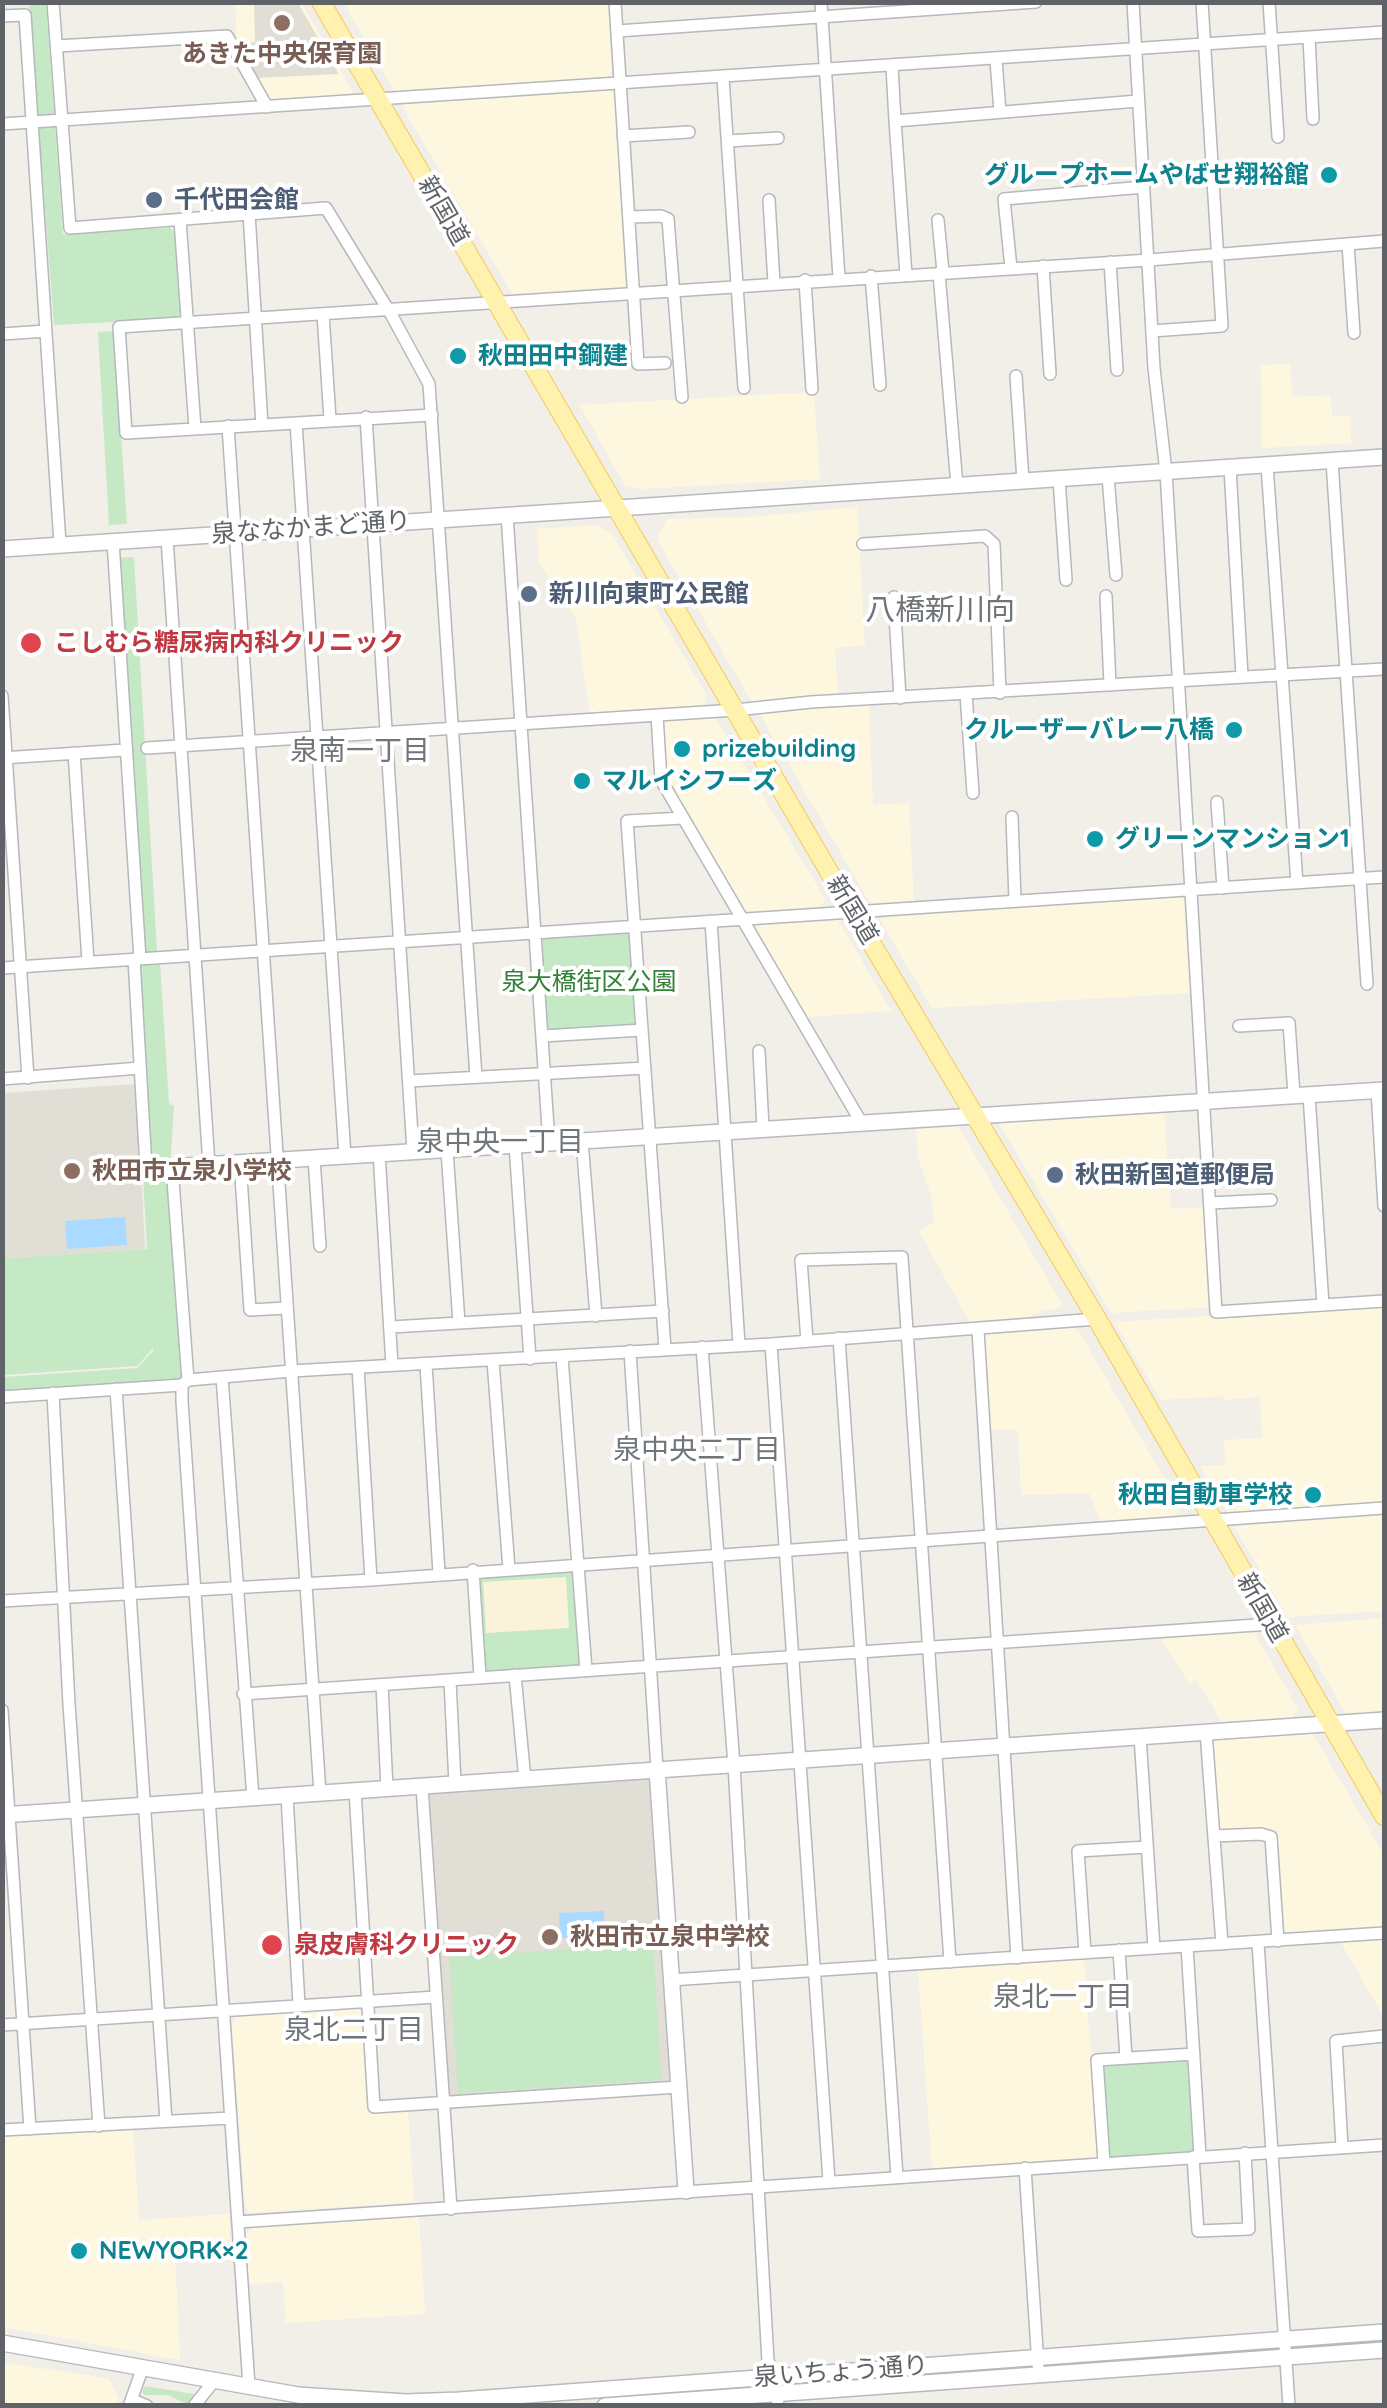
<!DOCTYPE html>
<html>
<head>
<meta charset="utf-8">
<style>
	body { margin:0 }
	#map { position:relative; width:1387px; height:2408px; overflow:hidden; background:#f1efe8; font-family:Quicksand,sans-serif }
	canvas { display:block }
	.frame { position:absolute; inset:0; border:5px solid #5f6368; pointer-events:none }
</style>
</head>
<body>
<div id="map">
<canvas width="1387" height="2408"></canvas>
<div class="frame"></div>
</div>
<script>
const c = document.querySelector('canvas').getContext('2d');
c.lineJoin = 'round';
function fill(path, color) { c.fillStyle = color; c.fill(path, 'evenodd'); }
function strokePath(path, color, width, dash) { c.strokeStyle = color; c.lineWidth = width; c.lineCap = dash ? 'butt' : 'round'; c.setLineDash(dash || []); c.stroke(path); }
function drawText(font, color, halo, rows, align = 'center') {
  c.font = font + ' Quicksand,"Noto Sans JP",sans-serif'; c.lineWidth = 8; c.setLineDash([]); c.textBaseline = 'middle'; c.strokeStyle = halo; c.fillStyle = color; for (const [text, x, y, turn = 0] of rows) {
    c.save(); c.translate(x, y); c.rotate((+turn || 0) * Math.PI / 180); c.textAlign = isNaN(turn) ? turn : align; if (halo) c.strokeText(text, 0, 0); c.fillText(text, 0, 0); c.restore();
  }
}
const commercial = new Path2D(`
	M 235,3 L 301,3 L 357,99 L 273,105 L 237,37 Z
	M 344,3 L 608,3 L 612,72 L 606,78 L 395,92 Z
	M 609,89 L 614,92 L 627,288 L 513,295 L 400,103 Z
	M 1290,364 L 1292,397 L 1331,395 L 1332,417 L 1350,416 L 1351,443 L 1262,448 L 1261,365 Z
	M 814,392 L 820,479 L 638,489 L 625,486 L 580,405 Z
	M 857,507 L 865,645 L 835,648 L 838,697 L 752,702 L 657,539 L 667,519 L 751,517 Z
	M 595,525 L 611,532 L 707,696 L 704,706 L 590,716 L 576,618 L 539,563 L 537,529 Z
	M 869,704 L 873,805 L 909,803 L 914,905 L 873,908 L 759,713 Z
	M 715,717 L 825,899 L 820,908 L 750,912 L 744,910 L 666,777 L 662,724 L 667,719 Z
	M 1185,892 L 1192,993 L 932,1008 L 880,920 L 889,914 Z
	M 832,916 L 838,920 L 891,1011 L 807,1017 L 756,933 L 762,921 Z
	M 1164,1109 L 1171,1209 L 1207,1207 L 1214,1307 L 1111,1313 L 998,1121 Z
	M 953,1123 L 958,1126 L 1063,1306 L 1033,1314 L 1033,1318 L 970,1323 L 919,1231 L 934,1222 L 932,1198 L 918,1157 L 916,1124 Z
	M 1384,1305 L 1384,1504 L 1229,1515 L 1200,1466 L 1226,1465 L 1224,1440 L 1262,1438 L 1260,1397 L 1224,1400 L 1223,1396 L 1161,1400 L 1114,1322 Z
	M 1071,1327 L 1079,1332 L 1181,1507 L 1175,1518 L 1102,1523 L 1089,1493 L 1021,1495 L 1018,1430 L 985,1429 L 980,1337 L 984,1333 Z
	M 1384,1512 L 1384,1611 L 1288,1617 L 1232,1523 Z
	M 1384,1618 L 1384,1715 L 1348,1717 L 1295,1625 Z
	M 1251,1627 L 1298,1709 L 1292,1718 L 1222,1722 L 1196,1680 L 1189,1684 L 1159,1634 Z
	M 1307,1731 L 1313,1734 L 1384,1855 L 1384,1928 L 1288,1935 L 1284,1931 L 1277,1831 L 1221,1832 L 1218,1829 L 1211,1745 L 1218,1738 Z
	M 1384,1938 L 1384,2017 L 1340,1941 Z
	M 1084,1958 L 1098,2158 L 932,2170 L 918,1969 Z
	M 356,2007 L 362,2013 L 369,2112 L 408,2110 L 414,2202 L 250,2213 L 245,2207 L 232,2024 L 238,2015 Z
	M 133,2130 L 139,2220 L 229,2214 L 230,2246 L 175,2251 L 180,2360 L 3,2327 L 3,2137 Z
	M 419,2216 L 425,2314 L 286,2323 L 283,2282 L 249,2284 L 246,2235 L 253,2227 Z
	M 2,2362 L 109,2379 L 119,2400 L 115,2405 L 3,2405 Z`);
const education = new Path2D(`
	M 254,3 L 298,3 L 339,74 L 256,78 L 236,43 L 255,42 Z
	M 137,1084 L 145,1249 L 3,1258 L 3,1093 Z
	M 657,1769 L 678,2087 L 443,2103 L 422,1787 Z`);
const green = new Path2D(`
	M 29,3 L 46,3 L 63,234 L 170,228 L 175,232 L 181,315 L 177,319 L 54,325 Z
	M 114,331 L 127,524 L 109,525 L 98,332 Z
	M 134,557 L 157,952 L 143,952 L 117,558 Z
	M 628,932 L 633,935 L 638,1023 L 635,1027 L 549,1031 L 545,1028 L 539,941 L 542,937 Z
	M 160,963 L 169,1103 L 174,1106 L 170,1169 L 182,1382 L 3,1394 L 3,1377 L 137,1368 L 153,1351 L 153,1348 L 137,1366 L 3,1375 L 3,1258 L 147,1249 L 132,973 L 142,964 Z
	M 571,1570 L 576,1574 L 581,1663 L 578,1666 L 488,1672 L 483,1668 L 477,1582 L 482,1576 Z
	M 653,1944 L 661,2080 L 458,2093 L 449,1957 Z
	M 1187,2059 L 1191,2062 L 1196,2149 L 1192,2152 L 1111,2157 L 1107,2154 L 1102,2066 L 1107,2063 Z
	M 145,2386 L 194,2394 L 195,2398 L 189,2405 L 168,2395 L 145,2395 L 142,2392 Z`);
const sand = new Path2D(`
	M 566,1577 L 569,1628 L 486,1633 L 483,1582 Z`);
const water = new Path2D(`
	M 125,1217 L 127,1245 L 67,1249 L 65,1221 Z
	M 604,1911 L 604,1936 L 560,1938 L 559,1913 Z`);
const street = new Path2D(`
	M 53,2 L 70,228 L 326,208 L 392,316 L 429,384 L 476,1077
	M 615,2 L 638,364 L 665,363
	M 821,2 L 839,278
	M 1133,2 L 1154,368 L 1166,472 L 1216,1312 L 1384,1301
	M 1269,2 L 1278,137
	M 2,16 L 25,15 L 60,544
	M 617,31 L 1036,2
	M 1309,37 L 1313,119
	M 57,46 L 227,36 L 267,107
	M 996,60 L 1000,112
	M 892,66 L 895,121
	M 723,78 L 744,388
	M 2,124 L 1384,32
	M 623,136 L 689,132
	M 728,141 L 778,138
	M 769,200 L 774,283
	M 249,213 L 262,425
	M 630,217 L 661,216 L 668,219 L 682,397
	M 180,220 L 195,428
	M 938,220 L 943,272
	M 1348,244 L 1354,333
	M 1110,262 L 1117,370
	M 1043,266 L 1050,374
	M 1011,268 L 1004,199 L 1144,187
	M 939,273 L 957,486
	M 906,275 L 895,121 L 1138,101
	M 871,276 L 880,385
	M 805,280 L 812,389
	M 323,314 L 330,419
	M 1152,331 L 1222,326 L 1202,2
	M 2,334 L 46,331
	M 1016,376 L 1023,481
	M 432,415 L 126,433 L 119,327 L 1149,260 L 1384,241
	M 366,417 L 413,1151
	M 296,423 L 345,1156
	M 228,426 L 320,1793
	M 1332,461 L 1367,984
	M 1267,466 L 1297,883
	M 1230,468 L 1242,676
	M 1108,476 L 1116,575
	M 1059,479 L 1066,580
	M 507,515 L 549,1143
	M 167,538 L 209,1165
	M 113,541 L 140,959
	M 863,544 L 985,536 L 994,544 L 1000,693
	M 1106,596 L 1110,685
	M 894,597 L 900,698
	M 966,694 L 973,793
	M 2,696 L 28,1078
	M 657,715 L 661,780 L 861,1122
	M 147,748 L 736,710 L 811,702 L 1384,669
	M 74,753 L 88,961
	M 2,758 L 125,750
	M 1217,802 L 1223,888
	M 1012,817 L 1015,900
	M 711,921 L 739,1344
	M 134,959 L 146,1168 L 172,1167 L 188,1380 L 182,1385 L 182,1401 L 249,2386
	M 2,968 L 1384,877
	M 1239,1026 L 1289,1023 L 1294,1095
	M 543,1036 L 642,1030
	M 759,1051 L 763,1128
	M 2,1079 L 140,1068
	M 409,1081 L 645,1068
	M 1377,1090 L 1384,1206
	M 1309,1095 L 1323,1305
	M 582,1140 L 596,1316
	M 515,1145 L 530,1359
	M 447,1150 L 459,1323
	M 379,1153 L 392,1365
	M 314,1158 L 320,1246
	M 240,1162 L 250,1310 L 286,1308
	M 1210,1203 L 1271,1200
	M 391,1327 L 663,1311
	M 978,1330 L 1017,1958
	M 839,1338 L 897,2176
	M 807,1341 L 801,1260 L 902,1257 L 950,1962
	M 771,1344 L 829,2181
	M 702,1347 L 734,1765 L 768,2361 L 776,2377 L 778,2406
	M 665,1349 L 627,821 L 683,818
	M 630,1351 L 657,1769
	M 562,1357 L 586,1670
	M 493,1361 L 509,1569
	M 426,1364 L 439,1573
	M 358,1367 L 371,1580
	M 222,1377 L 253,1798
	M 188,1380 L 291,1371 L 771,1344 L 1097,1319
	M 116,1389 L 166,2121
	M 53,1393 L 69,1704 L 99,2126
	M 2,1397 L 182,1385
	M 473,1570 L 480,1677
	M 2,1601 L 371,1580 L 1384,1508
	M 515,1675 L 525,1780
	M 450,1680 L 455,1784
	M 382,1685 L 387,1789
	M 243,1694 L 1271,1624
	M 2,1710 L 30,2129
	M 1206,1732 L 1222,1944
	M 1140,1736 L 1154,1948
	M 422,1787 L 451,2209
	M 355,1791 L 374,2107 L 678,2087
	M 287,1796 L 299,2005
	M 1214,1836 L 1261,1834 L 1271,1837 L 1278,1941
	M 1258,1943 L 1289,2406
	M 1187,1946 L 1200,2156
	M 1119,1950 L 1126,2058
	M 1085,1953 L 1078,1851 L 1147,1847
	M 670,1980 L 1384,1933
	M 2,2025 L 436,1997
	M 2,2130 L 231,2118
	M 1342,2147 L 1336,2041 L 1384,2036
	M 1193,2157 L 1198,2231 L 1249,2229 L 1245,2153
	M 1104,2162 L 1097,2060 L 1194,2054
	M 1025,2168 L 1038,2365
	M 238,2222 L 1384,2145
	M 133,2400 L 147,2406
	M 129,2406 L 143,2367
	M 194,2406 L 214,2381`);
const secondary = new Path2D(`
	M 2,549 L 1384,457
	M 172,1167 L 1384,1090
	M 657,1769 L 686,2191
	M 2,1815 L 1384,1720
	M 2,2343 L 304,2396
	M 297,2395 L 406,2402 L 459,2400 L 1384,2332
	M 605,2406 L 1384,2350`);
const primary = new Path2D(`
	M 321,2 L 852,911 L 1097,1319 L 1384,1816`);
const markers = [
	[282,23,10,"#8d6e63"],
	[1329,175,10,"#0f9aa8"],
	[154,200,10,"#5c6f8a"],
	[458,356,10,"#0f9aa8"],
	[529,594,10,"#5c6f8a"],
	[31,643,12,"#e0444e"],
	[1234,730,10,"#0f9aa8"],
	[682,749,10,"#0f9aa8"],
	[582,781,10,"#0f9aa8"],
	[1095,839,10,"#0f9aa8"],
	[72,1171,10,"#8d6e63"],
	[1055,1175,10,"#5c6f8a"],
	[1313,1495,10,"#0f9aa8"],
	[550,1937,10,"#8d6e63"],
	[272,1945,12,"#e0444e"],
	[79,2251,10,"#0f9aa8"]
];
const educationNames = [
	["あきた中央保育園",282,54,"center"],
	["秋田市立泉小学校",92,1171],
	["秋田市立泉中学校",570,1937]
];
const cultureNames = [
	["グループホームやばせ翔裕館",1309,175,"right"],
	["秋田田中鋼建",478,356],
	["クルーザーバレー八橋",1214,730,"right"],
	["prizebuilding",702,749],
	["マルイシフーズ",602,781],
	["グリーンマンション1",1115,839],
	["秋田自動車学校",1293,1495,"right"],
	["NEWYORK×2",99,2251]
];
const serviceNames = [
	["千代田会館",174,200],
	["新川向東町公民館",549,594],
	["秋田新国道郵便局",1075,1175]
];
const streetNames = [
	["新国道",443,211,60],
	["泉ななかまど通り",311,528,-4],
	["新国道",852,910,59],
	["新国道",1262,1608,60],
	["泉いちょう通り",841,2372,-4]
];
const healthNames = [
	["こしむら糖尿病内科クリニック",54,643],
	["泉皮膚科クリニック",294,1945]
];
const parkNames = [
	["泉大橋街区公園",589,982]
];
const neighbourhoodNames = [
	["泉南一丁目",360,752],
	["泉中央一丁目",500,1143],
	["泉中央二丁目",697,1451],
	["泉北一丁目",1063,1998],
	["泉北二丁目",354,2031]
];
const quarterNames = [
	["八橋新川向",940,611]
];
fill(commercial, '#fef7e0');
fill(education, '#e1ded6');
fill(green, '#c5e8c5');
fill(sand, '#fbf3d9');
fill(water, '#aadaff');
strokePath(street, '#b5b8bc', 14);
strokePath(secondary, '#b6babf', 18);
strokePath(primary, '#f2c960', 20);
strokePath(street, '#fff', 11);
strokePath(secondary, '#fff', 15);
strokePath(primary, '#fff2af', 18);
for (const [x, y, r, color] of markers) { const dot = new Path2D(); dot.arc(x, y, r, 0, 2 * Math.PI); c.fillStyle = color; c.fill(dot); strokePath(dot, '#fff', 4); }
drawText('bold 25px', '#785e54', '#fff', educationNames, 'left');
drawText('bold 25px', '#0d838f', '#fff', cultureNames, 'left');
drawText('bold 25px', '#4e5e75', '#fff', serviceNames, 'left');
drawText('25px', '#5f6368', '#fff', streetNames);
drawText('bold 25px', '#be3a42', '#fff', healthNames, 'left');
drawText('25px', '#348238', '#fff', parkNames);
drawText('28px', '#70757a', '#fff', neighbourhoodNames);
drawText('30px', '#70757a', '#fff', quarterNames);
</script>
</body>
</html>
